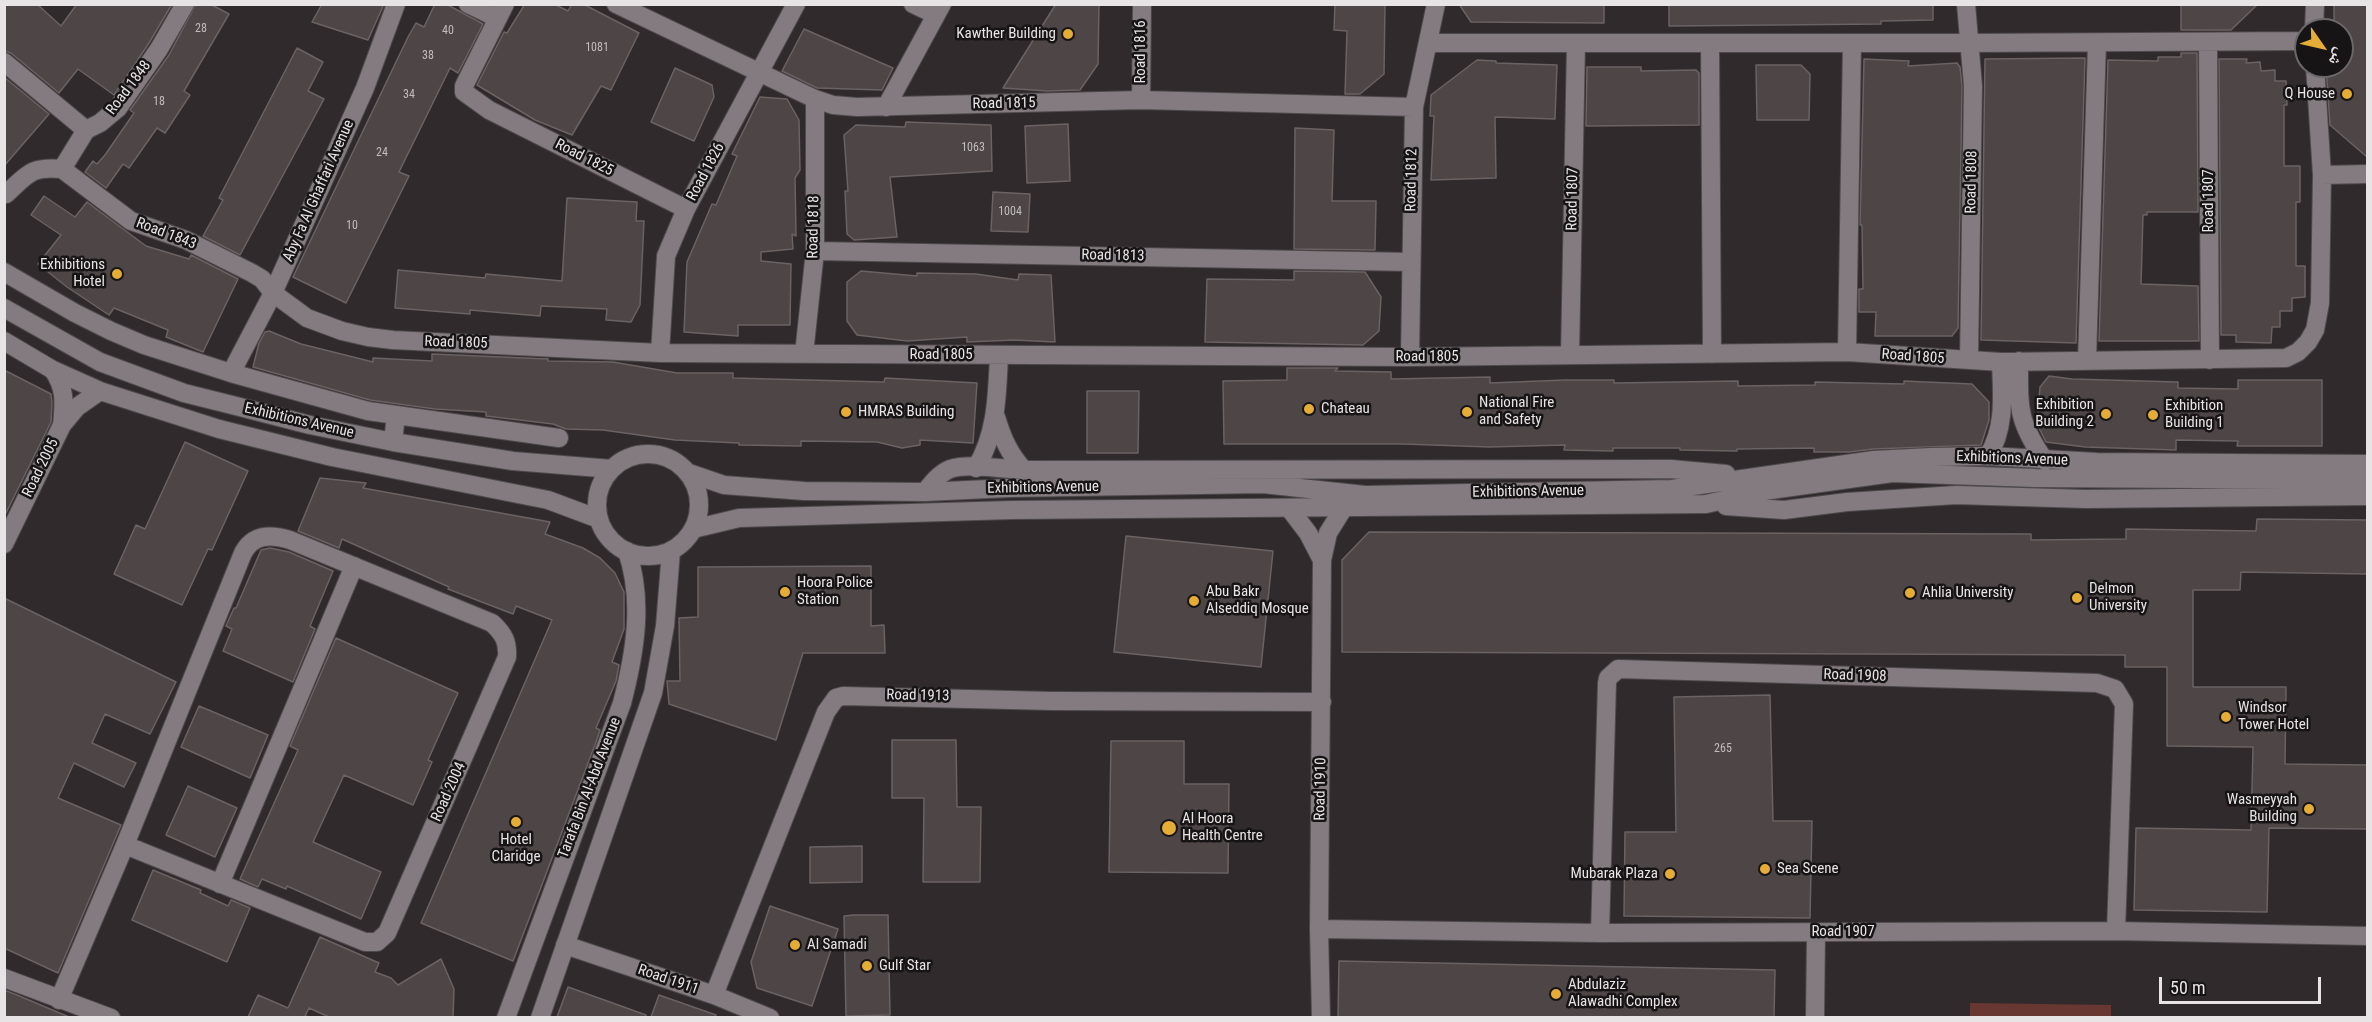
<!DOCTYPE html>
<html>
<head>
<meta charset="utf-8">
<style>
	body { margin:0 }
	#map { position:relative; width:2372px; height:1022px; overflow:hidden; background:#312a2d; font-family:"Roboto Condensed","Noto Naskh Arabic",sans-serif }
	canvas { display:block }
	.frame { position:absolute; inset:0; border:6px solid #e8e3e5; pointer-events:none }
	.north { position:absolute; left:2294px; top:18px; width:60px; height:60px; box-sizing:border-box; background:#161415; border:2px solid #6a6768; border-radius:50%; rotate:124deg; font-size:16px; font-weight:700; line-height:24px; text-align:center; color:#e8e3e5 }
	.north::after { content:''; display:block; margin:auto; width:21px; height:27px; background:#e5ad36; clip-path:polygon(50% 0,100% 100%,50% 72%,0 100%) }
	.scale { position:absolute; left:2159px; top:977px; width:162px; height:27px; box-sizing:border-box; border:3px solid #e8e3e5; border-top:0; padding-left:8px; font-size:18px; line-height:21px; white-space:nowrap; color:#e8e3e5; -webkit-text-stroke:4px #161415; paint-order:stroke }
</style>
</head>
<body>
<div id="map">
<canvas width="2372" height="1022"></canvas>
<div class="frame"></div>
<div class="north">ش</div>
<div class="scale">50 m</div>
</div>
<script>
const c = document.querySelector('canvas').getContext('2d');
c.lineJoin = 'round';
function fill(path, color) { c.fillStyle = color; c.fill(path, 'evenodd'); }
function strokePath(path, color, width, dash) { c.strokeStyle = color; c.lineWidth = width; c.lineCap = dash ? 'butt' : 'round'; c.setLineDash(dash || []); c.stroke(path); }
function drawText(font, color, halo, rows, align = 'center') {
  c.font = font + ' "Roboto Condensed",sans-serif'; c.lineWidth = 5; c.setLineDash([]); c.textBaseline = 'middle'; c.strokeStyle = halo; c.fillStyle = color; for (const [text, x, y, turn = 0] of rows) {
    c.save(); c.translate(x, y); c.rotate((+turn || 0) * Math.PI / 180); c.textAlign = isNaN(turn) ? turn : align; if (halo) c.strokeText(text, 0, 0); c.fillText(text, 0, 0); c.restore();
  }
}
const green = new Path2D(`
	M 1970,1003 L 2111,1005 L 2111,1017 L 1970,1017 Z`);
const building = new Path2D(`
	M 4,4 L 37,4 L 61,26 L 77,4 L 172,4 L 149,43 L 114,95 L 78,69 L 59,93 L 11,53 L 4,51 Z
	M 196,4 L 210,4 L 229,14 L 184,91 L 190,95 L 165,133 L 157,128 L 129,168 L 123,164 L 106,188 L 85,172 L 93,161 L 97,164 L 105,155 L 134,113 L 130,110 L 169,55 Z
	M 322,4 L 384,4 L 368,40 L 312,22 Z
	M 435,4 L 446,4 L 483,24 L 458,73 L 450,68 L 399,172 L 409,176 L 346,303 L 293,277 L 408,37 L 416,23 L 424,27 Z
	M 525,4 L 554,4 L 568,11 L 572,4 L 583,4 L 639,33 L 611,90 L 601,86 L 572,135 L 535,120 L 477,85 L 504,32 L 507,33 Z
	M 1056,4 L 1099,4 L 1098,64 L 1080,90 L 1047,91 L 1003,88 Z
	M 1335,4 L 1385,4 L 1384,74 L 1360,94 L 1345,94 L 1347,31 L 1334,30 Z
	M 1459,4 L 1604,4 L 1604,23 L 1471,22 Z
	M 1669,4 L 1933,4 L 1933,20 L 1881,21 L 1881,24 L 1669,26 Z
	M 2181,4 L 2258,4 L 2231,30 L 2181,30 Z
	M 2334,4 L 2367,4 L 2367,157 L 2330,125 L 2326,66 L 2342,66 L 2342,27 L 2334,27 Z
	M 804,29 L 893,68 L 882,90 L 817,88 L 782,71 Z
	M 297,48 L 323,62 L 308,91 L 324,99 L 240,255 L 203,236 L 223,200 L 219,198 Z
	M 2181,53 L 2197,53 L 2198,212 L 2147,212 L 2147,215 L 2143,215 L 2141,284 L 2198,286 L 2199,341 L 2099,341 L 2108,60 L 2158,61 L 2158,57 L 2181,57 Z
	M 2085,58 L 2076,343 L 1981,340 L 1985,59 Z
	M 1864,59 L 1909,61 L 1908,66 L 1957,63 L 1960,67 L 1962,86 L 1958,328 L 1952,336 L 1875,336 L 1876,312 L 1859,312 L 1859,289 L 1863,289 L 1862,225 L 1860,225 Z
	M 2219,59 L 2247,59 L 2246,63 L 2260,62 L 2261,71 L 2275,70 L 2275,81 L 2286,81 L 2287,105 L 2284,105 L 2284,166 L 2300,166 L 2300,202 L 2296,202 L 2296,266 L 2305,266 L 2305,297 L 2292,298 L 2292,311 L 2280,311 L 2280,327 L 2272,327 L 2271,343 L 2236,342 L 2236,335 L 2221,335 Z
	M 1477,60 L 1496,61 L 1496,63 L 1557,65 L 1555,119 L 1495,117 L 1496,178 L 1431,180 L 1434,116 L 1430,116 L 1431,95 Z
	M 1756,65 L 1801,65 L 1810,74 L 1809,120 L 1757,120 Z
	M 1587,67 L 1641,67 L 1641,71 L 1696,70 L 1699,73 L 1699,125 L 1586,126 Z
	M 675,68 L 712,85 L 714,97 L 694,141 L 651,122 Z
	M 4,77 L 49,114 L 4,166 Z
	M 760,97 L 787,99 L 799,120 L 800,170 L 795,178 L 796,236 L 792,234 L 793,249 L 761,252 L 761,261 L 791,264 L 790,325 L 738,325 L 738,336 L 684,332 L 687,262 L 712,204 L 716,205 L 737,156 L 732,154 Z
	M 906,122 L 991,125 L 992,171 L 890,177 L 897,237 L 854,240 L 847,234 L 845,191 L 848,191 L 844,135 L 856,125 L 905,127 Z
	M 1068,124 L 1070,181 L 1027,183 L 1025,126 Z
	M 1295,128 L 1334,130 L 1332,201 L 1376,201 L 1375,250 L 1294,249 Z
	M 993,192 L 1030,194 L 1028,232 L 991,231 Z
	M 44,196 L 75,217 L 87,202 L 146,246 L 189,259 L 191,255 L 238,279 L 203,352 L 166,337 L 168,330 L 114,308 L 109,315 L 67,287 L 38,264 L 61,235 L 31,215 Z
	M 567,198 L 637,202 L 636,221 L 644,221 L 640,305 L 631,322 L 606,320 L 607,309 L 541,306 L 540,316 L 470,310 L 470,314 L 395,308 L 398,270 L 485,278 L 486,274 L 562,281 Z
	M 861,271 L 917,276 L 917,273 L 976,274 L 1018,280 L 1019,274 L 1051,275 L 1055,342 L 1014,340 L 967,342 L 967,337 L 907,341 L 857,335 L 847,321 L 847,282 Z
	M 1294,271 L 1365,272 L 1381,297 L 1379,331 L 1363,345 L 1205,342 L 1207,279 L 1294,280 Z
	M 269,331 L 301,344 L 373,362 L 373,358 L 432,361 L 432,354 L 548,359 L 548,361 L 613,362 L 677,373 L 733,373 L 733,378 L 884,382 L 885,378 L 977,383 L 973,443 L 920,440 L 920,445 L 902,448 L 877,442 L 801,441 L 801,446 L 739,445 L 739,443 L 675,440 L 603,430 L 566,429 L 553,424 L 486,416 L 486,412 L 435,409 L 370,400 L 253,367 L 259,343 L 265,332 Z
	M 1287,368 L 1338,368 L 1335,371 L 1391,372 L 1391,379 L 1490,377 L 1490,383 L 1565,380 L 1614,380 L 1614,383 L 1738,381 L 1738,386 L 1815,385 L 1815,382 L 1904,384 L 1904,381 L 1972,384 L 1989,402 L 1989,420 L 1981,445 L 1873,449 L 1849,452 L 1814,452 L 1814,448 L 1737,449 L 1737,451 L 1680,450 L 1680,448 L 1613,448 L 1613,451 L 1564,450 L 1565,445 L 1489,447 L 1404,444 L 1224,444 L 1223,381 L 1287,380 Z
	M 4,370 L 51,394 L 52,403 L 51,422 L 4,517 Z
	M 2049,376 L 2072,379 L 2178,382 L 2178,388 L 2238,389 L 2238,380 L 2322,380 L 2322,446 L 2237,446 L 2238,441 L 2176,440 L 2176,450 L 2085,447 L 2046,442 L 2037,424 L 2040,387 Z
	M 1087,391 L 1139,391 L 1138,453 L 1087,453 Z
	M 185,442 L 248,471 L 212,550 L 208,549 L 182,605 L 114,574 L 136,525 L 145,529 Z
	M 320,478 L 366,483 L 363,488 L 550,522 L 545,534 L 583,548 L 600,558 L 615,573 L 624,592 L 624,629 L 612,662 L 619,665 L 616,681 L 596,728 L 600,730 L 596,742 L 513,961 L 421,923 L 552,620 L 516,606 L 513,614 L 448,589 L 449,587 L 342,539 L 339,548 L 298,531 Z
	M 2257,519 L 2367,520 L 2367,574 L 2241,572 L 2240,590 L 2193,590 L 2193,687 L 2286,687 L 2285,764 L 2367,765 L 2367,829 L 2269,828 L 2267,912 L 2134,910 L 2136,828 L 2251,830 L 2253,747 L 2167,746 L 2167,667 L 2125,667 L 2125,655 L 1342,652 L 1342,560 L 1369,532 L 2031,534 L 2031,540 L 2126,539 L 2126,529 L 2256,531 Z
	M 1126,536 L 1273,551 L 1261,667 L 1114,652 Z
	M 270,548 L 289,552 L 333,571 L 310,626 L 315,629 L 293,682 L 223,651 L 232,629 L 226,626 L 234,608 L 236,608 L 261,550 Z
	M 871,566 L 871,626 L 884,625 L 885,653 L 803,653 L 776,740 L 669,704 L 667,681 L 680,681 L 679,618 L 698,617 L 698,567 Z
	M 4,598 L 176,682 L 150,734 L 105,714 L 92,743 L 136,763 L 124,787 L 74,763 L 58,798 L 121,825 L 58,973 L 4,948 Z
	M 336,638 L 458,693 L 428,760 L 432,762 L 413,805 L 344,775 L 313,842 L 381,872 L 361,919 L 287,886 L 286,889 L 262,879 L 258,887 L 240,879 L 298,750 L 290,746 Z
	M 1770,695 L 1773,821 L 1812,821 L 1810,918 L 1624,916 L 1625,832 L 1676,832 L 1674,697 Z
	M 199,706 L 268,735 L 250,778 L 181,747 Z
	M 892,740 L 956,740 L 957,807 L 981,807 L 980,882 L 923,882 L 924,798 L 892,798 Z
	M 1111,741 L 1184,741 L 1184,784 L 1229,784 L 1228,873 L 1109,872 Z
	M 188,786 L 237,808 L 215,857 L 166,835 Z
	M 862,846 L 862,882 L 810,883 L 810,847 Z
	M 153,870 L 201,890 L 200,893 L 228,906 L 231,900 L 250,908 L 227,962 L 132,920 Z
	M 770,906 L 838,929 L 812,1006 L 757,988 L 751,962 Z
	M 853,915 L 888,915 L 890,1015 L 846,1016 L 844,916 Z
	M 320,937 L 379,963 L 375,972 L 391,978 L 398,985 L 441,959 L 454,989 L 453,1017 L 329,1017 L 309,1008 L 305,1016 L 310,1017 L 248,1017 L 258,995 L 288,1008 Z
	M 1339,961 L 1775,970 L 1774,1017 L 1338,1017 Z
	M 568,987 L 646,1015 L 646,1017 L 557,1017 Z
	M 4,990 L 17,995 L 69,1017 L 4,1017 Z
	M 659,995 L 716,1015 L 715,1017 L 651,1017 Z`);
const street = new Path2D(`
	M 468,4 L 497,18
	M 505,4 L 464,86 L 464,92 L 489,110 L 686,209
	M 616,4 L 815,99 L 833,105 L 857,107 L 1141,100 L 1414,107
	M 913,4 L 936,15
	M 1966,4 L 1973,86 L 1969,360
	M 2314,30 L 2315,4
	M 2208,42 L 2210,360
	M 1428,43 L 1967,43 L 2306,41
	M 1710,43 L 1712,354
	M 4,62 L 86,130
	M 1141,100 L 1142,4
	M 886,107 L 942,4
	M 62,169 L 131,221 L 186,240 L 252,273 L 262,279 L 273,293 L 307,318 L 342,331 L 368,337 L 393,340 L 660,353 L 1410,357 L 1847,352 L 2001,362 L 2286,358 L 2298,352 L 2308,342 L 2315,330 L 2320,303 L 2322,175 L 2315,66
	M 2322,175 L 2368,174
	M 4,192 L 6,194 C 28,174 31,166 62,169 L 86,130 L 100,123 L 118,108 L 159,49 L 185,4
	M 815,251 L 1411,262
	M 4,272 L 75,313 L 111,331 L 144,345 L 231,373 L 368,411 L 559,438
	M 1847,352 L 1852,43
	M 660,353 L 666,256 L 686,209 L 796,4
	M 804,354 L 815,251 L 815,99
	M 1570,355 L 1576,43
	M 1410,357 L 1414,107 L 1436,4
	M 2087,360 L 2097,43
	M 2019,361 C 2019,409 2017,420 2045,461
	M 53,370 C 66,389 64,403 62,425
	M 231,373 L 273,293 L 365,88 L 396,4
	M 996,417 C 1002,437 1009,454 1024,470
	M 1988,456 C 2006,427 2002,394 2001,362
	M 976,468 C 997,433 997,395 999,355
	M 1289,508 L 1308,533 L 1322,560
	M 4,544 L 62,425 L 77,407 L 100,391
	M 220,884 L 354,566
	M 1319,929 L 1600,933 L 2116,931 L 2368,936
	M 1600,933 L 1607,683 L 1608,678 L 1618,669 L 2097,683 L 2115,689 L 2124,704 L 2116,931
	M 565,945 L 714,995 L 770,1018
	M 4,978 L 111,1018
	M 714,995 L 826,712 L 836,698 L 843,696 L 1052,701 L 1322,702
	M 59,1000 L 125,845 L 243,553 C 253,534 271,534 290,540 L 492,623 C 504,634 508,642 507,657 L 387,933 L 377,942 L 365,942 L 125,845
	M 1321,1018 L 1319,929 L 1322,560 L 1328,533 L 1343,509
	M 1815,1018 L 1816,933`);
const secondary = new Path2D(`
	M 4,308 L 100,362 L 184,393 L 236,406 L 310,425 L 393,442 L 513,461 L 612,469
	M 4,341 L 53,370 L 100,391 L 219,429 L 332,457 L 548,500 L 599,519
	M 393,442 L 396,415
	M597 505a51 51 0 1 1 102 0a51 51 0 1 1-102 0Z
	M 689,473 L 724,485 L 804,491 L 925,492 L 1009,488 L 1263,484 L 1365,495 L 1672,489 L 1874,460 L 1931,457 L 1988,456 L 2097,462 L 2368,464
	M 925,492 C 932,483 940,473 950,469 C 970,463 1003,469 1024,470 L 1671,469 L 1726,474
	M 1726,506 L 1784,510 L 1847,502 L 1956,495 L 2086,499 L 2368,496
	M 693,529 L 739,518 L 1012,510 L 1706,504 L 1763,491 L 1892,473 L 2035,478 L 2368,480
	M 506,1018 L 622,703 C 635,653 644,601 627,551
	M 540,1018 L 653,693 L 665,626 L 671,551`);
const markers = [
	[1068,34,6,"#e5ad36"],
	[2347,94,6,"#e5ad36"],
	[117,274,6,"#e5ad36"],
	[1309,409,6,"#e5ad36"],
	[846,412,6,"#e5ad36"],
	[1467,412,6,"#e5ad36"],
	[2106,414,6,"#e5ad36"],
	[2153,415,6,"#e5ad36"],
	[785,592,6,"#e5ad36"],
	[1910,593,6,"#e5ad36"],
	[2077,598,6,"#e5ad36"],
	[1194,601,6,"#e5ad36"],
	[2226,717,6,"#e5ad36"],
	[2309,809,6,"#e5ad36"],
	[516,822,6,"#e5ad36"],
	[1169,828,8,"#e5ad36"],
	[1765,869,6,"#e5ad36"],
	[1670,874,6,"#e5ad36"],
	[795,945,6,"#e5ad36"],
	[867,966,6,"#e5ad36"],
	[1556,994,6,"#e5ad36"]
];
const numberNames = [
	["28",201,29],
	["40",448,31],
	["1081",597,48],
	["38",428,56],
	["34",409,95],
	["18",159,102],
	["1063",973,148],
	["24",382,153],
	["1004",1010,212],
	["10",352,226],
	["265",1723,749]
];
const poiNames = [
	["Kawther Building",1056,34,"right"],
	["Q House",2335,94,"right"],
	["Exhibitions",105,265,"right"],
	["Hotel",105,282,"right"],
	["National Fire",1479,403],
	["and Safety",1479,420],
	["Exhibition",2094,405,"right"],
	["Building 2",2094,422,"right"],
	["Exhibition",2165,406],
	["Building 1",2165,423],
	["Chateau",1321,409],
	["HMRAS Building",858,412],
	["Hoora Police",797,583],
	["Station",797,600],
	["Delmon",2089,589],
	["University",2089,606],
	["Abu Bakr",1206,592],
	["Alseddiq Mosque",1206,609],
	["Ahlia University",1922,593],
	["Windsor",2238,708],
	["Tower Hotel",2238,725],
	["Wasmeyyah",2297,800,"right"],
	["Building",2297,817,"right"],
	["Al Hoora",1182,819],
	["Health Centre",1182,836],
	["Hotel",516,840,"center"],
	["Claridge",516,857,"center"],
	["Sea Scene",1777,869],
	["Mubarak Plaza",1658,874,"right"],
	["Al Samadi",807,945],
	["Gulf Star",879,966],
	["Abdulaziz",1568,985],
	["Alawadhi Complex",1568,1002]
];
const streetNames = [
	["Road 1816",1141,52,-90],
	["Road 1848",129,88,-53],
	["Road 1815",1004,104,-1],
	["Road 1825",584,158,27],
	["Road 1826",706,172,-62],
	["Road 1812",1412,180,-89],
	["Road 1808",1972,182,-89],
	["Aby Fa Al Ghaffari Avenue",319,191,-66],
	["Road 1807",1573,199,-89],
	["Road 1807",2209,201,-90],
	["Road 1818",814,227,-89],
	["Road 1843",166,234,21],
	["Road 1813",1113,256,1],
	["Road 1805",456,343,2],
	["Road 1805",941,355],
	["Road 1805",1427,357],
	["Road 1805",1913,357,4],
	["Exhibitions Avenue",299,421,13],
	["Exhibitions Avenue",2012,459,2],
	["Road 2005",41,468,-64],
	["Exhibitions Avenue",1043,488,-1],
	["Exhibitions Avenue",1528,492,-1],
	["Road 1908",1855,676,2],
	["Road 1913",918,696,1],
	["Tarafa Bin Al-Abd Avenue",590,788,-69],
	["Road 1910",1321,789,-89],
	["Road 2004",449,792,-66],
	["Road 1907",1843,932],
	["Road 1911",668,980,19]
];
fill(green, '#693732');
fill(building, '#4d4546');
strokePath(building, '#6a6263', 1.5);
strokePath(street, '#4e494b', 20);
strokePath(secondary, '#4e494b', 20);
strokePath(street, '#837b7f', 18);
strokePath(secondary, '#837b7f', 18);
for (const [x, y, r, color] of markers) { const dot = new Path2D(); dot.arc(x, y, r, 0, 2 * Math.PI); c.fillStyle = color; c.fill(dot); strokePath(dot, '#161415', 2); }
drawText('12px', '#c1bcbd', null, numberNames);
drawText('15px', '#e8e3e5', '#161415', poiNames, 'left');
drawText('15px', '#e8e3e5', '#161415', streetNames);
</script>
</body>
</html>
